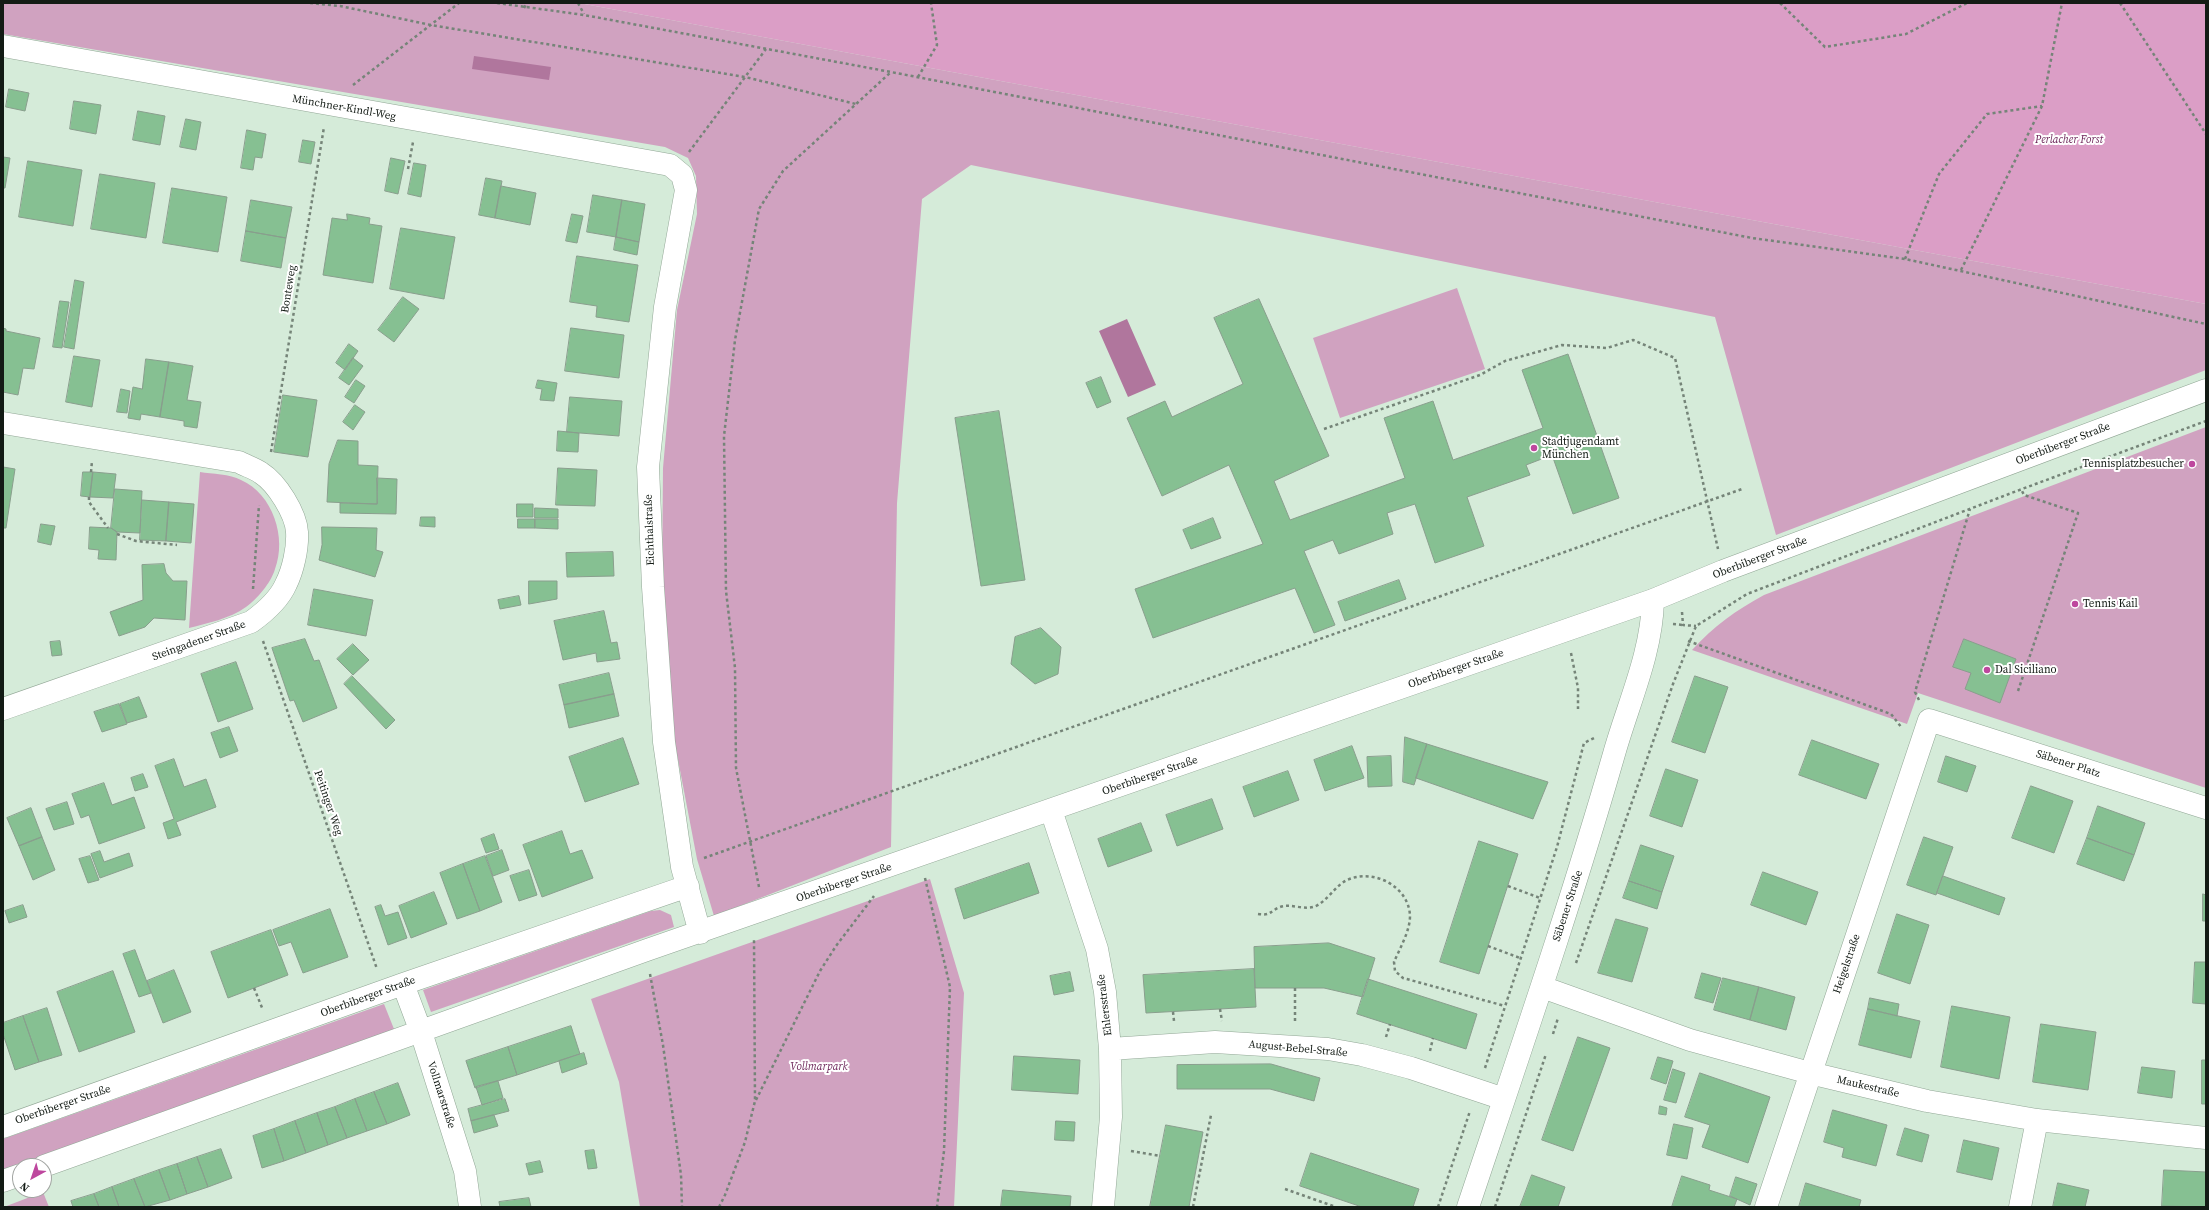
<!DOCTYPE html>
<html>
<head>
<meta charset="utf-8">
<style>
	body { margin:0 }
	#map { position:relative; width:2209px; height:1210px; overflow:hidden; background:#d5ebd9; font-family:"Source Serif 4",serif }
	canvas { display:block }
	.frame { position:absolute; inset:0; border:4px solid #131b15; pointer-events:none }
	.north { position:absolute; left:12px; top:1158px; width:40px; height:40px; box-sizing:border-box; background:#fff; border:1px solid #a1a4a1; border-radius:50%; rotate:220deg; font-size:11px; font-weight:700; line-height:16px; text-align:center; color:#131b15 }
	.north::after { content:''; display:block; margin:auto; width:14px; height:18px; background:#be479e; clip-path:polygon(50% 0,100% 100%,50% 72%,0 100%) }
</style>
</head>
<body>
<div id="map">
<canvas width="2209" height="1210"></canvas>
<div class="frame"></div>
<div class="north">N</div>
</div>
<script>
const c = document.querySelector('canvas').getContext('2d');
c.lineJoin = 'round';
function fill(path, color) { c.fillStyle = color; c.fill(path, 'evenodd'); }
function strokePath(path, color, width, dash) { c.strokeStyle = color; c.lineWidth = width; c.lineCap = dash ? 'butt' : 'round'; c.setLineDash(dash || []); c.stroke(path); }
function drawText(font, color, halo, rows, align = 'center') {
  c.font = font + ' "Source Serif 4",serif'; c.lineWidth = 4; c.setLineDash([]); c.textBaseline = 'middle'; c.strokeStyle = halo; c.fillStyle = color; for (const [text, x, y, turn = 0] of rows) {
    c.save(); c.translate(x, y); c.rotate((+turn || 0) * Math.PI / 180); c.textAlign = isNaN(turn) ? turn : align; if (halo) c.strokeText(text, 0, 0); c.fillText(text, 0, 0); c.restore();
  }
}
const green = new Path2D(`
	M 3,3 L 579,3 L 2206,304 L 2206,370 L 1776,535 L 1715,317 L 971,165 L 922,199 L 897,503 L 891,847 L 714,916 L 697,859 L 675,744 L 662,582 L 663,468 L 677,310 L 697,214 L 696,176 L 688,158 L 665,147 L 3,34 Z
	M 1457,288 L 1485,369 L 1340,418 L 1313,338 Z
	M 2206,427 L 2206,788 L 1918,693 L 1907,724 L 1692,650 C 1714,626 1735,611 1764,595 Z
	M 200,472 C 212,474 230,474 241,480 C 273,494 287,538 275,569 C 271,583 257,599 246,607 C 229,619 208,623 189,628 Z
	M 930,879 L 964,993 L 954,1207 L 640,1207 L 619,1082 L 591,999 Z
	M 660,910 L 671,915 L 674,927 L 431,1012 L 423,990 L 651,911 Z
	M 384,1004 L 394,1029 L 373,1044 L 3,1174 L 3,1139 Z
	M 43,1192 L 49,1207 L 4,1207 Z`);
const forest = new Path2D(`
	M 579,3 L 2206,3 L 2206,304 Z`);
const water = new Path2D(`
	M 474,56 L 551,67 L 549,80 L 472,69 Z
	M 1127,319 L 1156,385 L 1128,397 L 1099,331 Z`);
const building = new Path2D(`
	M 9,89 L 29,93 L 25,111 L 6,107 Z
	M 74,101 L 101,105 L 96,134 L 70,129 Z
	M 138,111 L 165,116 L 160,145 L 133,140 Z
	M 186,119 L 201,122 L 196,150 L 180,147 Z
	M 247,130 L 266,134 L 262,158 L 255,157 L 253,170 L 241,168 Z
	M 303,140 L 315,142 L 311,164 L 299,162 Z
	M 3,157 L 10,158 L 5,188 L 3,188 Z
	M 391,158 L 405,161 L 398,194 L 385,191 Z
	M 28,161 L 82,170 L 73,226 L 19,217 Z
	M 414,163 L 426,165 L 421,197 L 408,194 Z
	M 100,174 L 155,183 L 146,238 L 91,229 Z
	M 486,178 L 502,181 L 495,218 L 479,215 Z
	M 501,186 L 536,193 L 530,225 L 495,218 Z
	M 172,188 L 227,197 L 218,252 L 163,243 Z
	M 593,195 L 622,200 L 616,237 L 587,232 Z
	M 251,200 L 292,207 L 286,238 L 246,231 Z
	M 622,200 L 645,204 L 639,242 L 616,237 Z
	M 347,214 L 370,218 L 369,224 L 382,226 L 373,283 L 323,275 L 332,218 L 347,220 Z
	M 572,214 L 583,216 L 577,243 L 566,241 Z
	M 401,228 L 455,237 L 444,299 L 390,289 Z
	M 246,231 L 286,238 L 281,268 L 241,261 Z
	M 616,237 L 639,242 L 637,255 L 614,250 Z
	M 577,256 L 638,265 L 629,322 L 596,317 L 597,306 L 570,302 Z
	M 75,280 L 84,282 L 74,349 L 64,347 Z
	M 403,297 L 419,309 L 394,342 L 378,330 Z
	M 1259,299 L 1329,456 L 1274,481 L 1290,520 L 1405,478 L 1384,418 L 1433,401 L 1453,460 L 1543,428 L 1522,370 L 1568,354 L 1619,498 L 1573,514 L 1552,455 L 1526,465 L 1530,475 L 1467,497 L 1484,546 L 1435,563 L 1415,504 L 1387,513 L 1393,534 L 1339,554 L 1333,540 L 1304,551 L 1335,625 L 1314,633 L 1295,588 L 1153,638 L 1135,589 L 1263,544 L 1229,465 L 1162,496 L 1127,418 L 1165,401 L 1172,417 L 1243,384 L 1214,318 Z
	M 60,301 L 69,302 L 62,348 L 53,347 Z
	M 3,328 L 6,329 L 6,331 L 40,338 L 34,369 L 23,368 L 18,395 L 3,392 Z
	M 571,328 L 624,335 L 619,378 L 565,371 Z
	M 349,344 L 358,351 L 345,370 L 336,363 Z
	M 74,356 L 100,360 L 92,407 L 66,402 Z
	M 353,358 L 363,366 L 349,385 L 339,378 Z
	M 146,359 L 169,362 L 160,417 L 141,414 L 140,420 L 128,418 L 133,387 L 142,389 Z
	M 169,362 L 193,366 L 187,400 L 201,402 L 197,428 L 184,426 L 184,421 L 160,417 Z
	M 1101,377 L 1111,402 L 1097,408 L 1086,383 Z
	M 356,380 L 365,386 L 354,403 L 345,397 Z
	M 538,380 L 557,383 L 554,401 L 540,400 L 542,389 L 536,388 Z
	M 121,389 L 130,391 L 127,413 L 117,412 Z
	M 283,395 L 317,400 L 308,457 L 274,452 Z
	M 570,397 L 622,401 L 619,436 L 567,432 Z
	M 355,405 L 365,412 L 353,430 L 343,422 Z
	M 999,411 L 1025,580 L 981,586 L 955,418 Z
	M 558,431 L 579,433 L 578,452 L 557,451 Z
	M 338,440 L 358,441 L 358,465 L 378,466 L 377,504 L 327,502 L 329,464 Z
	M 3,467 L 15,469 L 6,528 L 3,528 Z
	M 558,468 L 597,470 L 595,506 L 556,505 Z
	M 83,472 L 93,472 L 90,497 L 81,496 Z
	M 93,472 L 116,474 L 113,498 L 90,497 Z
	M 377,478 L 397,479 L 396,514 L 340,513 L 340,503 L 377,504 Z
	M 115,489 L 142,491 L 140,533 L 117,532 L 111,528 Z
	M 142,500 L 169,502 L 166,541 L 140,540 Z
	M 169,502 L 194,504 L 191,543 L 166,541 Z
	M 517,504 L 533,504 L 533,517 L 517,517 Z
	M 535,508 L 558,509 L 558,518 L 535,518 Z
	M 421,517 L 435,517 L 435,527 L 420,526 Z
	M 1213,518 L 1221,538 L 1191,549 L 1183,530 Z
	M 518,519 L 535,519 L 535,528 L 518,528 Z
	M 535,519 L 558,519 L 558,529 L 535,528 Z
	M 41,524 L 55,526 L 51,545 L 38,542 Z
	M 90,527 L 111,528 L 117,532 L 116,560 L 98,559 L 99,550 L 89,549 Z
	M 322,527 L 377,528 L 376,550 L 383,552 L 375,577 L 319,560 L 322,545 Z
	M 613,552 L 614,576 L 567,577 L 566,553 Z
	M 164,564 L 166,573 L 173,581 L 187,581 L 185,620 L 154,618 L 145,627 L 119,636 L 110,612 L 143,600 L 142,565 Z
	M 1399,580 L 1406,599 L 1345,621 L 1338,602 Z
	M 529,581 L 557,581 L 557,599 L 529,604 Z
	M 314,589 L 373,600 L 366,636 L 308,625 Z
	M 519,596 L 521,605 L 500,609 L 498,600 Z
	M 604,611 L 611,643 L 617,642 L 620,659 L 597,662 L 596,653 L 563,660 L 554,621 Z
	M 1041,628 L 1061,647 L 1058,674 L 1035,684 L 1011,664 L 1015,637 Z
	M 305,639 L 314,661 L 319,660 L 337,708 L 303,722 L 294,700 L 290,701 L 272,648 Z
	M 1964,639 L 2016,659 L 2000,703 L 1965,689 L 1971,673 L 1953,667 Z
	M 60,641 L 62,655 L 52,656 L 50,642 Z
	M 353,644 L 369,660 L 353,675 L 337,659 Z
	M 236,662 L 253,709 L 218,722 L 201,674 Z
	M 609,673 L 614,694 L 564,705 L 559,685 Z
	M 352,676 L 395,720 L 386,729 L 344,684 Z
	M 1695,676 L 1728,687 L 1705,753 L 1672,742 Z
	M 614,694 L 619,716 L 569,728 L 564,705 Z
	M 139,697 L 147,717 L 127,723 L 120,704 Z
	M 119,704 L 127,724 L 102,732 L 94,712 Z
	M 229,727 L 238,751 L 220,758 L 211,733 Z
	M 1405,737 L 1427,744 L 1414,785 L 1403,782 Z
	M 623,738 L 639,784 L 585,802 L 569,757 Z
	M 1812,740 L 1879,764 L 1866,799 L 1799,775 Z
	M 1427,744 L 1548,782 L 1533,819 L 1416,778 Z
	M 1352,746 L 1364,778 L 1325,791 L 1314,760 Z
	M 1391,756 L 1392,786 L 1368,787 L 1367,757 Z
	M 1946,756 L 1976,766 L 1967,792 L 1938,782 Z
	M 174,759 L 184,787 L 206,779 L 216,807 L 176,822 L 181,835 L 168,839 L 163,823 L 174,819 L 155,766 Z
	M 1666,769 L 1698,780 L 1682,827 L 1650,816 Z
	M 1288,771 L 1299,800 L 1254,817 L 1243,787 Z
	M 143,774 L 148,787 L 135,791 L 131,778 Z
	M 104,783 L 112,805 L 134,797 L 145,828 L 99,844 L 89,815 L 81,818 L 72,794 Z
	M 2031,786 L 2073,801 L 2054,853 L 2012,838 Z
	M 1212,799 L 1223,829 L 1177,846 L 1166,815 Z
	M 67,802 L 74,824 L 54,830 L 46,809 Z
	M 2098,806 L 2145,823 L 2134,855 L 2087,838 Z
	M 31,808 L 42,837 L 19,846 L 7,818 Z
	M 1141,823 L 1152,851 L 1108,867 L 1098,839 Z
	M 562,831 L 570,854 L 582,850 L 593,878 L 542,897 L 523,845 Z
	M 494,834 L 499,849 L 486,853 L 481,839 Z
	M 42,837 L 55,870 L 33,880 L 19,846 Z
	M 1924,837 L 1953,847 L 1936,895 L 1907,885 Z
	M 2087,838 L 2134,855 L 2124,881 L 2077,864 Z
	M 1479,841 L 1518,854 L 1479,974 L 1440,962 Z
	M 1641,845 L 1674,856 L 1662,892 L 1629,881 Z
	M 502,850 L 509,870 L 493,876 L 486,856 Z
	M 100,851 L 104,862 L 129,853 L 133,866 L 100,878 L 91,854 Z
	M 90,856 L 99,880 L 88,883 L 79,859 Z
	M 485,856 L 502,902 L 480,911 L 463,864 Z
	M 1029,863 L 1039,893 L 964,919 L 955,889 Z
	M 463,864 L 480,911 L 457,919 L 440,873 Z
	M 529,870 L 537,895 L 519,901 L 510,876 Z
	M 1763,872 L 1818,892 L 1806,925 L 1751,905 Z
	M 1943,876 L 2005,898 L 1999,915 L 1937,893 Z
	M 1629,881 L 1662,892 L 1657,909 L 1623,898 Z
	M 434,892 L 447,924 L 411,938 L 399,906 Z
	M 2203,894 L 2206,895 L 2206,921 L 2203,921 Z
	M 23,905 L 27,917 L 9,923 L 5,911 Z
	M 381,905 L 385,916 L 398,912 L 407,938 L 388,945 L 375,907 Z
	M 330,909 L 348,957 L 303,973 L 291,942 L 279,946 L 273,930 Z
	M 1897,914 L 1929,925 L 1910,984 L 1878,973 Z
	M 1616,919 L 1648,928 L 1632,982 L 1598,973 Z
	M 271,930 L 288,975 L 228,998 L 211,952 Z
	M 1329,943 L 1375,958 L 1363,997 L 1324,988 L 1255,988 L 1254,947 Z
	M 135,950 L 151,993 L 139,997 L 123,954 Z
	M 2195,962 L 2206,962 L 2206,1004 L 2193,1003 Z
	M 1254,969 L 1256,1007 L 1146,1013 L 1143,975 Z
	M 174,970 L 191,1012 L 163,1023 L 147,981 Z
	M 113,971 L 135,1032 L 79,1052 L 57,992 Z
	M 1070,972 L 1074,991 L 1054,995 L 1050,976 Z
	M 1702,973 L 1721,978 L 1713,1003 L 1695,998 Z
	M 1723,978 L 1759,987 L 1750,1020 L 1714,1010 Z
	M 1368,979 L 1477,1014 L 1466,1049 L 1357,1014 Z
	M 1759,987 L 1795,997 L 1786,1030 L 1750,1020 Z
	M 1870,998 L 1899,1004 L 1897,1016 L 1868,1009 Z
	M 1952,1006 L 2010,1017 L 1999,1079 L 1941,1067 Z
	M 47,1008 L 62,1055 L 39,1062 L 23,1016 Z
	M 1868,1009 L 1920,1021 L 1911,1058 L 1859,1045 Z
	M 23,1016 L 39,1062 L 15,1070 L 3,1034 L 3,1023 Z
	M 2041,1024 L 2096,1032 L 2088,1090 L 2033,1082 Z
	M 571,1026 L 580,1054 L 517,1075 L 508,1047 Z
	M 1578,1037 L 1610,1048 L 1573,1151 L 1542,1140 Z
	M 508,1047 L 517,1075 L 475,1088 L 466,1061 Z
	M 584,1053 L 587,1064 L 562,1073 L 559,1061 Z
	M 1014,1056 L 1080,1060 L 1078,1094 L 1012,1090 Z
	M 1658,1057 L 1673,1061 L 1666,1084 L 1651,1079 Z
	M 2202,1060 L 2206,1060 L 2206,1104 L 2202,1104 Z
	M 1271,1064 L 1320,1078 L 1314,1101 L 1270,1089 L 1177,1089 L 1177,1065 Z
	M 2142,1067 L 2175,1071 L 2172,1098 L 2138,1093 Z
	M 1673,1069 L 1685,1073 L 1676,1103 L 1664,1100 Z
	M 1700,1073 L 1770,1097 L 1748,1163 L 1702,1147 L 1710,1125 L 1685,1117 Z
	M 498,1081 L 503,1098 L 482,1105 L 476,1087 Z
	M 398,1083 L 410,1115 L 387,1124 L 374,1092 Z
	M 374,1092 L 387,1124 L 367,1131 L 355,1099 Z
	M 355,1099 L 367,1131 L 347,1138 L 335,1107 Z
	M 505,1099 L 509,1111 L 471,1121 L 468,1109 Z
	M 1660,1106 L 1667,1108 L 1666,1115 L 1659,1114 Z
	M 335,1107 L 347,1138 L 328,1145 L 317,1113 Z
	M 1833,1110 L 1887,1125 L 1876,1166 L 1842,1157 L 1844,1148 L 1824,1142 Z
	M 317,1113 L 328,1145 L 306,1153 L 295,1121 Z
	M 494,1115 L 498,1126 L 474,1133 L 471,1121 Z
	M 295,1121 L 306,1153 L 284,1161 L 274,1129 Z
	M 1056,1121 L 1075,1122 L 1074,1141 L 1055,1140 Z
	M 1674,1124 L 1693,1128 L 1687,1159 L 1667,1155 Z
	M 1166,1125 L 1203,1132 L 1189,1207 L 1150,1207 Z
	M 1905,1128 L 1929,1135 L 1922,1162 L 1897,1155 Z
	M 274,1129 L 284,1161 L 262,1168 L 253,1136 Z
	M 1964,1140 L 1999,1148 L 1992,1180 L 1957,1172 Z
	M 221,1149 L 232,1178 L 208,1187 L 197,1157 Z
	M 594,1150 L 597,1168 L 588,1169 L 585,1151 Z
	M 1311,1153 L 1419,1189 L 1413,1207 L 1362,1207 L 1300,1186 Z
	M 197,1157 L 208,1187 L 187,1194 L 177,1164 Z
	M 540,1161 L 543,1172 L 529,1175 L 526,1164 Z
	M 177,1164 L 187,1194 L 170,1200 L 159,1170 Z
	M 159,1170 L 170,1200 L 145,1207 L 134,1179 Z
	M 2164,1170 L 2206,1172 L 2206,1207 L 2162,1206 Z
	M 1532,1175 L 1565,1187 L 1558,1207 L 1520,1207 Z
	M 1682,1176 L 1710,1185 L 1709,1190 L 1737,1199 L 1734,1207 L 1672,1207 Z
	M 1736,1177 L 1757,1184 L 1750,1205 L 1730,1196 Z
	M 134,1179 L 145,1207 L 119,1207 L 112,1187 Z
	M 1806,1183 L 1861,1200 L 1859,1207 L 1799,1207 Z
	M 2058,1183 L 2089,1190 L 2085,1207 L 2053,1207 Z
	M 112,1187 L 119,1207 L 99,1207 L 94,1194 Z
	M 1003,1190 L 1071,1196 L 1070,1207 L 1001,1207 Z
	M 94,1194 L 99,1207 L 73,1207 L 71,1201 Z
	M 529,1198 L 531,1207 L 500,1207 L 499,1202 Z`);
const path = new Path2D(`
	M 310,3 L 340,6 L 431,25 L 745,77 L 856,104
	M 497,3 L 584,15 L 891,72 L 1752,238 L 1905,259 L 2206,324
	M 578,3 L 584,14
	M 1780,3 L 1825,47 L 1906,34 L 1967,3
	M 2120,3 L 2206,134
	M 524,8 L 527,3
	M 918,77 L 937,45 L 931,3
	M 353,85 L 459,3
	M 689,152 L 766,49
	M 408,169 L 413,142
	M 1905,259 L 1939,174 L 1987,114 L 2042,106
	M 1961,270 L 2042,106 L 2062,3
	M 1324,429 L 1480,375 L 1505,361 L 1562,345 L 1607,348 L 1633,340 L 1675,358 L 1718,549
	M 271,452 L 324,127
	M 91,472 L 92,461
	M 89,497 L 89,502 L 108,528
	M 117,534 L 136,541 L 177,545
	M 253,589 L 259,505
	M 1682,612 L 1683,625 L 1696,626
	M 1673,624 L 1683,625
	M 263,641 L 377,969
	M 1688,641 L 1891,714 L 1902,728
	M 1571,653 L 1578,688 L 1578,709
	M 2018,691 L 2078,513 L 2024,495 L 2021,489
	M 1919,700 L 1915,692 L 1970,509
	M 704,858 L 1742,489
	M 925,878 L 950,987 L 944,1151 L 937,1207
	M 1508,886 L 1540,898
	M 759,887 L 736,768 L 735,668 L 726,591 L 724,436 L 735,340 L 759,209 L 783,171 L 891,72
	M 1258,914 C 1271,916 1270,911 1280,907 C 1291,903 1305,911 1316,906 C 1328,900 1335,886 1347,880 C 1373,868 1409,886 1410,916 C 1410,931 1400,948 1394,962 L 1395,971 L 1403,978 L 1505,1006
	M 1488,946 L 1520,958
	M 1576,963 L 1673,684 L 1696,626 L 1747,594 L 2022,489 L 2206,421
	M 650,974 L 663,1045 L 681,1175 L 682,1207
	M 254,988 L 263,1010
	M 1295,988 L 1295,1024
	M 1220,1009 L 1222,1021
	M 1173,1012 L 1174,1021
	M 1553,1034 L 1558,1018
	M 1386,1037 L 1390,1024
	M 1430,1051 L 1433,1038
	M 1485,1068 L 1557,847 L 1584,743 L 1594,738
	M 756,1100 L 820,971 L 836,946 L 874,896
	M 1131,1151 L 1160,1156
	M 1285,1189 L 1336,1207
	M 719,1207 L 725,1195 L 745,1142 L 755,1101 L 754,938
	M 1193,1207 L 1211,1115
	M 1438,1207 L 1470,1111
	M 1495,1207 L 1546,1054`);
const minor = new Path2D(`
	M 3,46 L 670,165 L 682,175 L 686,190 L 665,307 L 648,467 L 653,587 L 664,742 L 682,867 L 700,933
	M 3,423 L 239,462 C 246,466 254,468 261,473 C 277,483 296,514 297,532 C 298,548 293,570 286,584 C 279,600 265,612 251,622 L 3,709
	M 1051,810 L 1097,949 L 1105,992 L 1110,1049 L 1111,1117 L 1103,1207
	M 403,984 L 421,1032 L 465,1171 L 470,1207
	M 1542,987 L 1690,1040 L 1810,1073 L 1927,1101 L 2037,1120 L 2206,1138
	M 1110,1049 L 1215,1042 L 1328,1049 L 1362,1055 L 1411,1068 L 1504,1099
	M 3,1127 L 403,984 L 688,886
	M 44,1166 L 647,950 L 1653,600 L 1723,571 L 2206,390
	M 3,1181 L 20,1175
	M 1468,1207 C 1518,1057 1570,907 1614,754 C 1628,704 1652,653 1653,600
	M 1766,1207 L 1929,720 L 2206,808
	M 2020,1207 L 2037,1120`);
const markers = [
	[1534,448,4,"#be479e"],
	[2192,464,4,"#be479e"],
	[2075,604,4,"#be479e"],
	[1987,670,4,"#be479e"]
];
const streetNames = [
	["Münchner-Kindl-Weg",344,108,10],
	["Bonteweg",289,289,-81],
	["Oberbiberger Straße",2063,444,-21],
	["Eichthalstraße",650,530,-92],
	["Oberbiberger Straße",1760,558,-21],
	["Steingadener Straße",199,641,-20],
	["Oberbiberger Straße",1456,669,-19],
	["Säbener Platz",2068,764,18],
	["Oberbiberger Straße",1150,776,-19],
	["Peitinger Weg",328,803,71],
	["Oberbiberger Straße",844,883,-19],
	["Säbener Straße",1568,906,-72],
	["Heigelstraße",1847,964,-71],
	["Oberbiberger Straße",368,997,-20],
	["Ehlersstraße",1105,1005,-97],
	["August-Bebel-Straße",1298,1049,5],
	["Maukestraße",1868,1087,13],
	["Vollmarstraße",441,1095,72],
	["Oberbiberger Straße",63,1105,-19]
];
const parkNames = [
	["Perlacher Forst",2069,140],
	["Vollmarpark",819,1067]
];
const poiNames = [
	["Stadtjugendamt",1542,442],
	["München",1542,455],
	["Tennisplatzbesucher",2184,464,"right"],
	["Tennis Kail",2083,604],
	["Dal Siciliano",1995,670]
];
fill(green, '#d0a2c0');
fill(forest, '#db9ec6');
fill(water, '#b0769d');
fill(building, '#86c092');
strokePath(building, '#899e8d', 1);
strokePath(minor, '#92a796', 23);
strokePath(path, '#758478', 2.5, [3, 3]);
strokePath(minor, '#fff', 22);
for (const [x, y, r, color] of markers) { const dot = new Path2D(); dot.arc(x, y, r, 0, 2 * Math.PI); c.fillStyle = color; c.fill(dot); strokePath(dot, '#fff', 1.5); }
drawText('11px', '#131b15', '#fff', streetNames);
drawText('italic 11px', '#6e285b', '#fff', parkNames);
drawText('11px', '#131b15', '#fff', poiNames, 'left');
</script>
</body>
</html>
